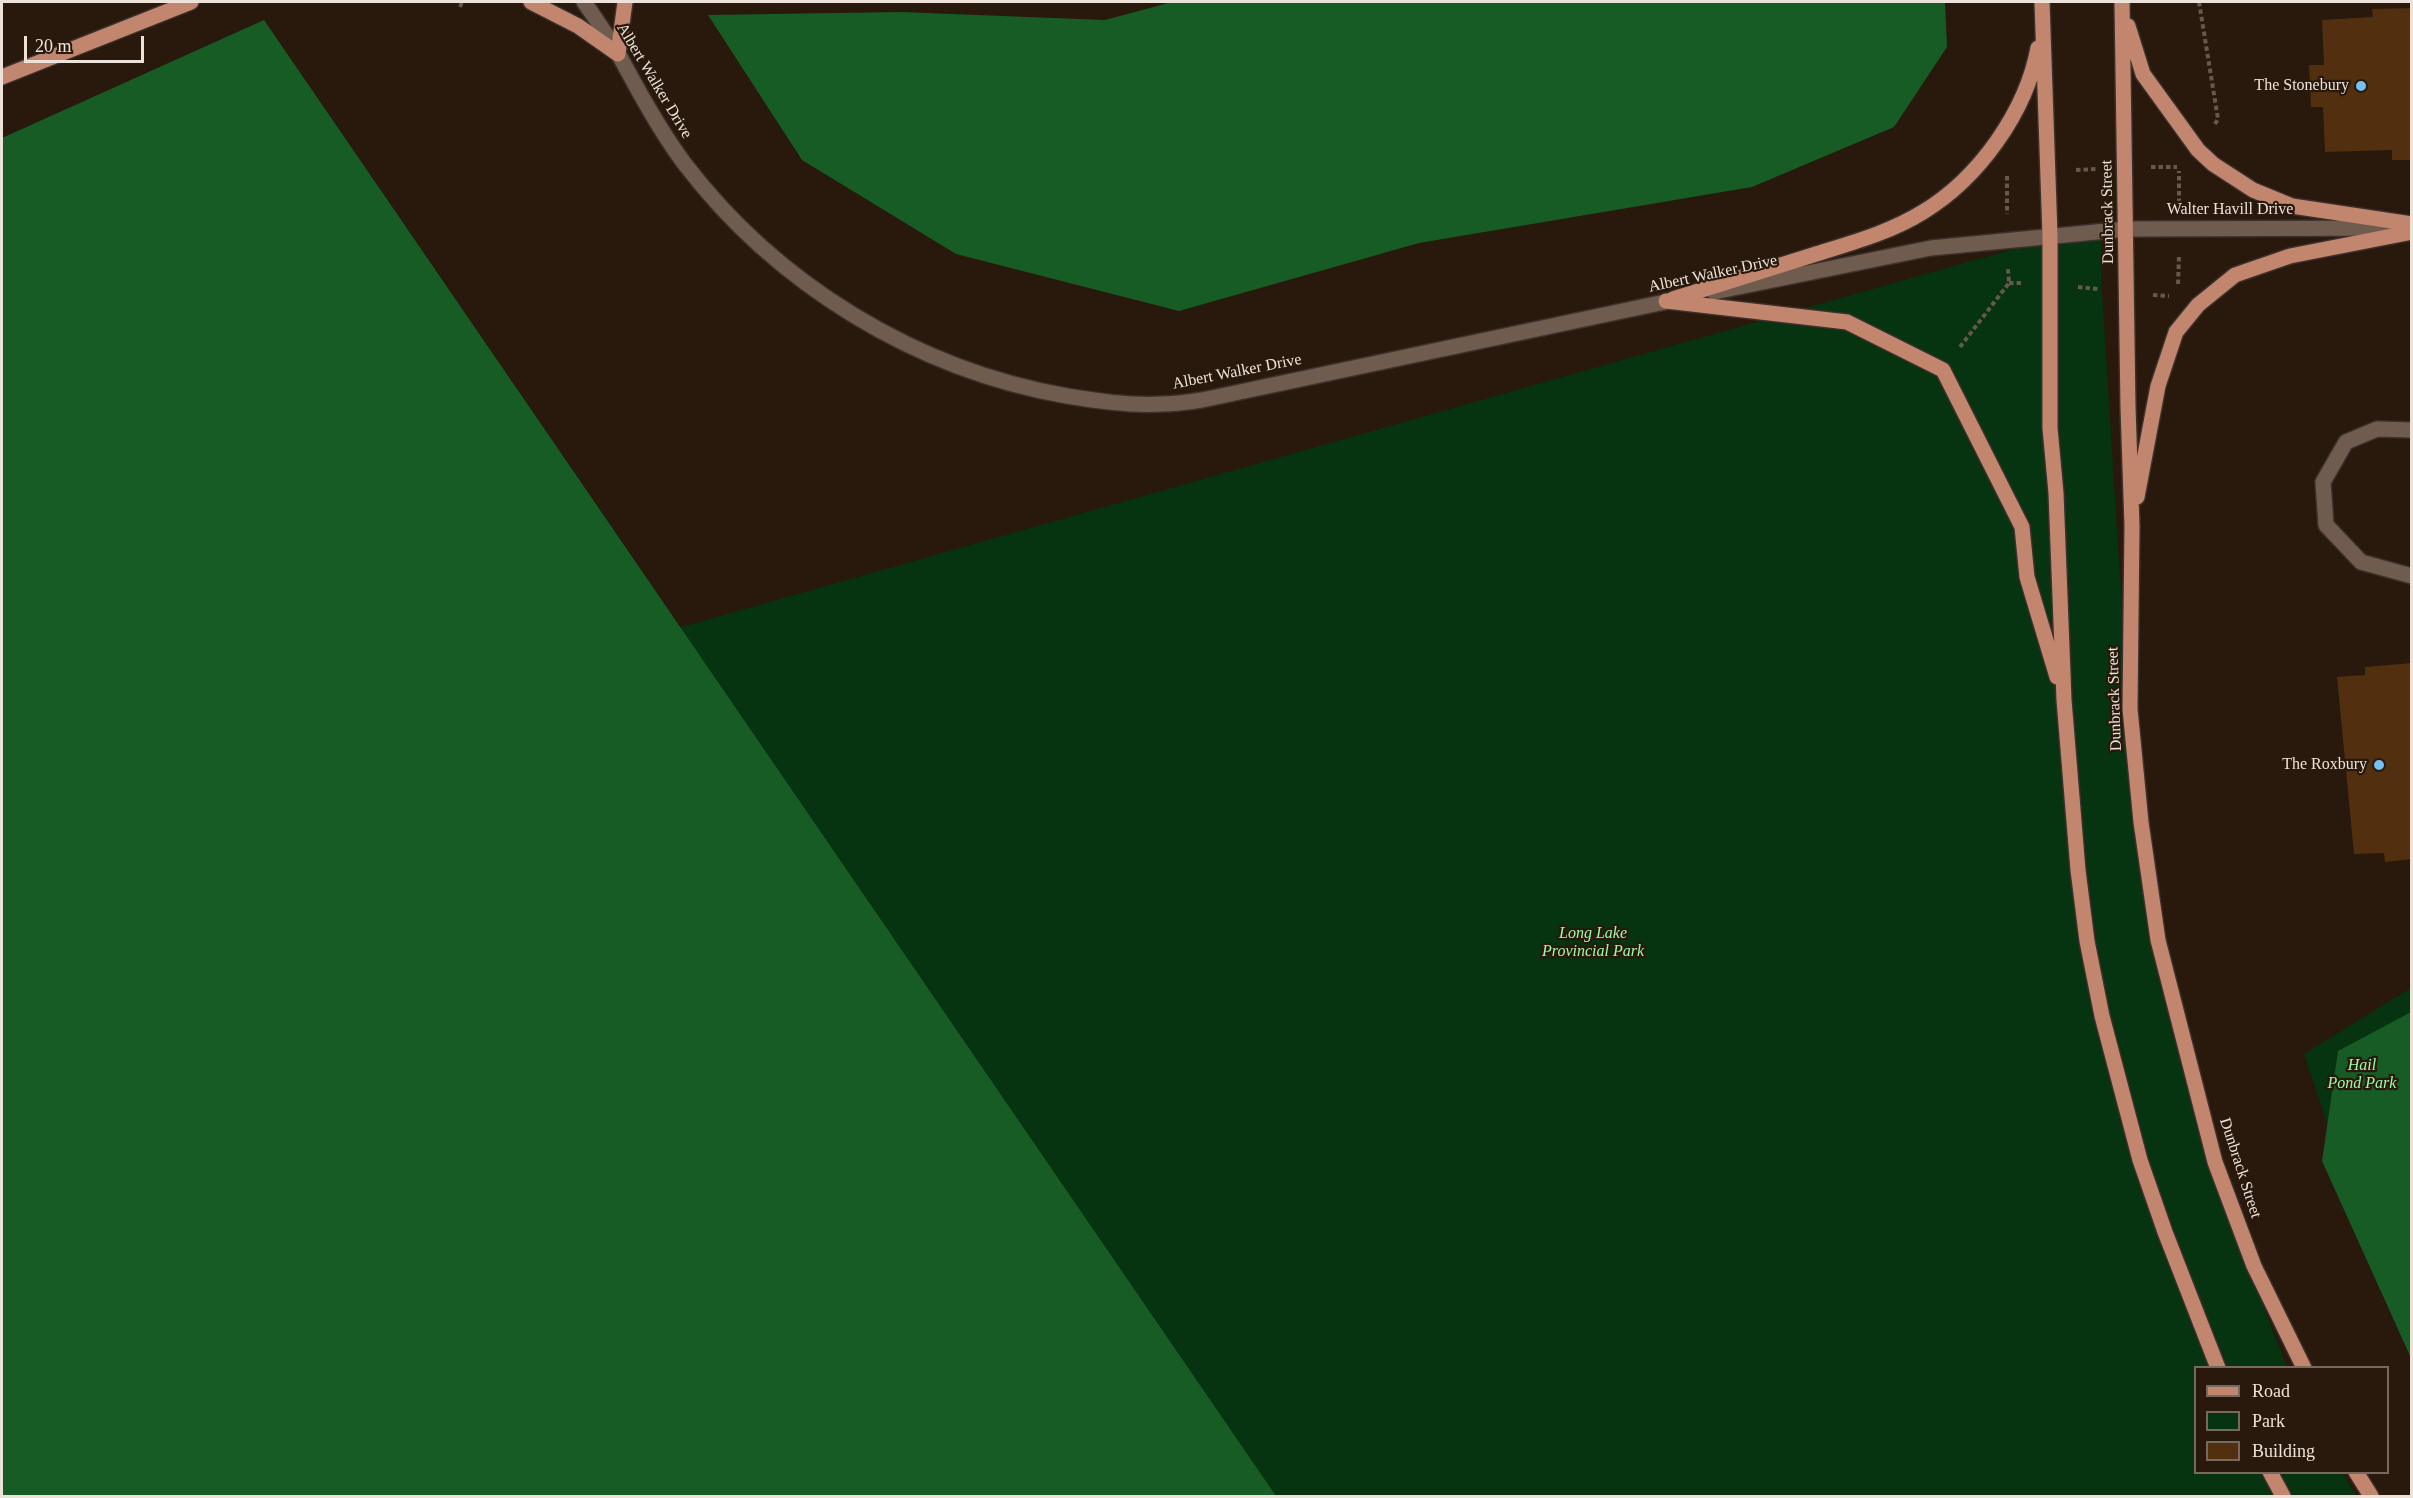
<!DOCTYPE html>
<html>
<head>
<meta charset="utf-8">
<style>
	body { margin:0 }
	#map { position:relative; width:2413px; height:1498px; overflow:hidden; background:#28190c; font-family:"Times New Roman",serif }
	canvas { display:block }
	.frame { position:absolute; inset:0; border:3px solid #ede2da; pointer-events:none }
	.legend { position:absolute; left:2194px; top:1366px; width:195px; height:108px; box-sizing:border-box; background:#28190c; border:2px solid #77695e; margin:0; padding:8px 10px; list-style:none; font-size:18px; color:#ede2da }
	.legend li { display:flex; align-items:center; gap:12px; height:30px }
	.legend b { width:30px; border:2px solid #77695e }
	.scale { position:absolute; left:24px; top:36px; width:120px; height:27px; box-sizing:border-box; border:3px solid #ede2da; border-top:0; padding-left:8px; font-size:18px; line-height:21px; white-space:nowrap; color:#ede2da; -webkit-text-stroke:4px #28190c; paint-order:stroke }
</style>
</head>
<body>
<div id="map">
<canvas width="2413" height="1498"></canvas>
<div class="frame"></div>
<ul class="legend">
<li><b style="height:8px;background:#c2866e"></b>Road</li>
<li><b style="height:16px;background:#063310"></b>Park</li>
<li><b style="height:16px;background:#512f0f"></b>Building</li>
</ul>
<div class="scale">20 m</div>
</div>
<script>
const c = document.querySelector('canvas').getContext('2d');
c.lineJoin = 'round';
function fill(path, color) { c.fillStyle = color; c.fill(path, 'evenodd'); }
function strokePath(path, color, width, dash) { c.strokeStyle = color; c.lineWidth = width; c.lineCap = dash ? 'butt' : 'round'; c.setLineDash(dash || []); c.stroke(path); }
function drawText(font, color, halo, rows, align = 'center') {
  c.font = font + ' "Times New Roman",serif'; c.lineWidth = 4.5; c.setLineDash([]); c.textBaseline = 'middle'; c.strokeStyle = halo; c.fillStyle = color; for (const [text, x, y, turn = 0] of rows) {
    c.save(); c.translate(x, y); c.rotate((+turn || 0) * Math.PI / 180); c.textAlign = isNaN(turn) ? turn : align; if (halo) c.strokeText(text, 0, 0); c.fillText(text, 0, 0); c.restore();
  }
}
const green = new Path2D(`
	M 2102,224 L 2101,276 L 2119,562 L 2148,937 L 2203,1151 L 2287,1367 L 2196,1368 L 2196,1472 L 2343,1473 L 2356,1496 L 2,1496 L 2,922 L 576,657 Z
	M 2411,988 L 2411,1340 L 2365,1237 L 2304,1054 Z`);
const forest = new Path2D(`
	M 1172,2 L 1945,2 L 1947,47 L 1894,127 L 1752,187 L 1419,243 L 1179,311 L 956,254 L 802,160 L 708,15 L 901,12 L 1105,20 Z
	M 264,20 L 1276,1496 L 2,1496 L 2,138 Z
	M 2411,1012 L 2411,1358 L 2322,1161 L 2338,1051 Z`);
const building = new Path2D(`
	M 2412,8 L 2412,160 L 2392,160 L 2392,150 L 2325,152 L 2323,107 L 2311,107 L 2309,65 L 2324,65 L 2322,20 L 2373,17 L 2372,9 Z
	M 2412,663 L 2412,859 L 2385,862 L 2384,853 L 2354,854 L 2337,677 L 2365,675 L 2365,667 Z`);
const path = new Path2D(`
	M 2199,2 L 2218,119 L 2215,124
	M 460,7 L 462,2
	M 2151,167 L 2177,167
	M 2076,170 L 2096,169
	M 2007,176 L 2007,214
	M 2179,203 L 2179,171
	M 2009,283 L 2023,283
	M 2178,284 L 2179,255
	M 2078,287 L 2098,289
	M 2153,295 L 2169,296
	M 1960,347 L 2009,283 L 2008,269`);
const minor = new Path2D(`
	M 584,2 C 596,19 608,37 619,55 C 639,92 659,129 684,163 C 777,285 917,370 1067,396 C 1098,401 1131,406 1162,404 C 1175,404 1189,402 1202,400 L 1679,299
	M 1714,292 L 1931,248 L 2127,229 L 2408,228
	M 2412,430 L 2377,429 L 2346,442 L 2323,482 L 2326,525 L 2361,562 L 2412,576`);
const major = new Path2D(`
	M 531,2 L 578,26 L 618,54 L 625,2
	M 2042,2 L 2050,236 L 2050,428 L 2056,493 L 2064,700 L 2078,870 L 2087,941 L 2102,1016 L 2140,1160 L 2165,1232 L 2218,1368
	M 2122,2 L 2128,407 L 2132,526 L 2130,709 L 2141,822 L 2158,940 L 2215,1162 L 2254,1266 L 2304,1368
	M 2128,26 L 2143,74 L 2198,150 L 2213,164 L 2253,190 L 2292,206 L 2412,224
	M 2,77 L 191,2
	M 1673,299 C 1720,284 1766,270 1813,255 C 1851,243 1889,233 1923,212 C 1979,178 2026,112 2038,48
	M 1666,301 L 1847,322 L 1943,370 L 2022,527 L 2027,577 L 2057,677
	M 2137,497 L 2158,386 L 2176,332 L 2198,305 L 2235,275 L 2290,256 L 2412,232
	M 2270,1472 L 2283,1496
	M 2356,1472 L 2371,1496`);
const markers = [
	[2361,86,6,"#73c1f5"],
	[2379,765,6,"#73c1f5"]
];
const streetNames = [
	["Albert Walker Drive",654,81,59],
	["Walter Havill Drive",2230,210],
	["Dunbrack Street",2108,212,-91],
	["Albert Walker Drive",1713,274,-12],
	["Albert Walker Drive",1237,372,-11],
	["Dunbrack Street",2115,699,-92],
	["Dunbrack Street",2240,1168,72]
];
const poiNames = [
	["The Stonebury",2349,86],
	["The Roxbury",2367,765]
];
const parkNames = [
	["Long Lake",1593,934],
	["Provincial Park",1593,952],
	["Hail",2362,1066],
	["Pond Park",2362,1084]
];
fill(green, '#063310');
fill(forest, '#165c24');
fill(building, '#512f0f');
strokePath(minor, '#3c302c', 18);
strokePath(major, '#3c302c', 18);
strokePath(path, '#65584c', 4, [4.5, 3]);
strokePath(minor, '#6f5c4e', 15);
strokePath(major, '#c2866e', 15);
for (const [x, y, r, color] of markers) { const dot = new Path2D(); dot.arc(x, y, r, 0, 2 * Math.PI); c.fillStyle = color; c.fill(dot); strokePath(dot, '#28190c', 2); }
drawText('16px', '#ede2da', '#28190c', streetNames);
drawText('16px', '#ede2da', '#28190c', poiNames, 'right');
drawText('italic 16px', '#9ef9a8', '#28190c', parkNames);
</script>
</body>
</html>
